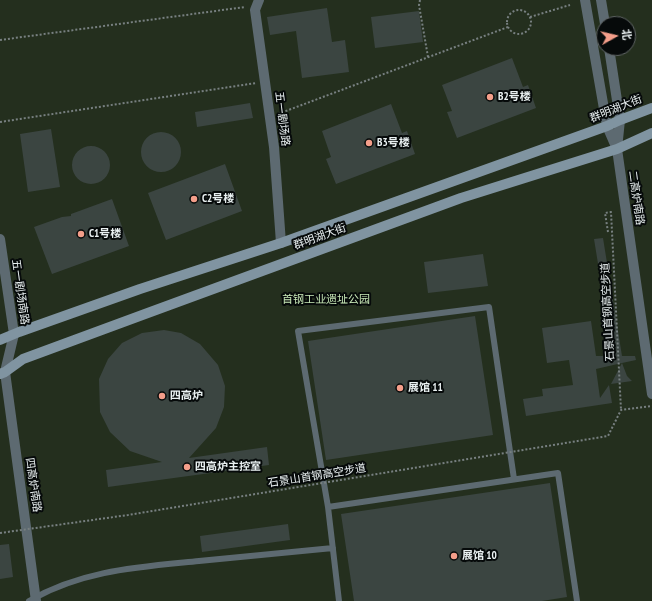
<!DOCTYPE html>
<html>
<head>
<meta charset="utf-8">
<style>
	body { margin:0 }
	#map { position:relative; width:652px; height:601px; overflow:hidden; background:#172122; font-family:"PT Sans Narrow","Noto Sans SC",sans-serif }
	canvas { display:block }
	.north { position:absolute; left:596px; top:16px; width:40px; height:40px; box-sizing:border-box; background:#060a0a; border:1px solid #616667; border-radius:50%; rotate:82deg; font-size:11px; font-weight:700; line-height:16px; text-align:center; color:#eaf1f2 }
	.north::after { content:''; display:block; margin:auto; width:14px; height:18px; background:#f49e8a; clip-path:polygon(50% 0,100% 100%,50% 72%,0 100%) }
</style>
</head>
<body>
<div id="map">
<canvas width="652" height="601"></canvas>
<div class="north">北</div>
</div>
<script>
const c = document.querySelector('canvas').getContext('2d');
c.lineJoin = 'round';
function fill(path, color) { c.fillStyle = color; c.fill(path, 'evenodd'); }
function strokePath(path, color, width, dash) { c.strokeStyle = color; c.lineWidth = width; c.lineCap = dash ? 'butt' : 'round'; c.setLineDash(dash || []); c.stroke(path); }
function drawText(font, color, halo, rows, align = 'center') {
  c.font = font + ' "PT Sans Narrow","Noto Sans SC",sans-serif'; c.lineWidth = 4; c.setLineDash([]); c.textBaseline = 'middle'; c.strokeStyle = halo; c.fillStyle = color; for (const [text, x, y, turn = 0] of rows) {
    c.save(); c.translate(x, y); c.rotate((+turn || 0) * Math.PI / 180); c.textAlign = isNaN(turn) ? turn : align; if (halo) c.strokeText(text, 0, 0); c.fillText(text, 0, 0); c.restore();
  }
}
const green = new Path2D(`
	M 0,0 L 652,0 L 652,601 L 0,601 ZM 604,24 L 628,24 L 628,48 L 604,48 Z`);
const building = new Path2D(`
	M 327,8 L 332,42 L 345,40 L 349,72 L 302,78 L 296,31 L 270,35 L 267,17 Z
	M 419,11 L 423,42 L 375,48 L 371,17 Z
	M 512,58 L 523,87 L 528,85 L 536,108 L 457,138 L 447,112 L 452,111 L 442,85 Z
	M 250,103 L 253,118 L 197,127 L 195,112 Z
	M 391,104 L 402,133 L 407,131 L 415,154 L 336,184 L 326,159 L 331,157 L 322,131 Z
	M 51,129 L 60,187 L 28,192 L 20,134 Z
	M141 152a20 20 0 1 1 40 0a20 20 0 1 1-40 0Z
	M72 165a19 19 0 1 1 38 0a19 19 0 1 1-38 0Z
	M 225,164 L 242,211 L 166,240 L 148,193 Z
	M 112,199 L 129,246 L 52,274 L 34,227 L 62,217 L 71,216 L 71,214 Z
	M 603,238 L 622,356 L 635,356 L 636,360 L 622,363 L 627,376 L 632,381 L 611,384 L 622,363 L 596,369 L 600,398 L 609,385 L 612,403 L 526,416 L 523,399 L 543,396 L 542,389 L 573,385 L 569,360 L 547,363 L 542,328 L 591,321 L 596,356 L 613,356 L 594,239 Z
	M 483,254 L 488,286 L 428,293 L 424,262 Z
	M 475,316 L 493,435 L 326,460 L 308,341 Z
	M 164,330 L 181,333 L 200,344 L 218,365 L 225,386 L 224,407 L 216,428 L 189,458 L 267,447 L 269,465 L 108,487 L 106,470 L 162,462 L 130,451 L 110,432 L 100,412 L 99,379 L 108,359 L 122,343 L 142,333 Z
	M 550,483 L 567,597 L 542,601 L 354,601 L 341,514 Z
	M 288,524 L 290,540 L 202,552 L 200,536 Z
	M 9,544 L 13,577 L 0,579 L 0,545 Z`);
const path = new Path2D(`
	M 420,0 L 419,5 L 428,57
	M507 22a12 12 0 1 1 24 0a12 12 0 1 1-24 0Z
	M 530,17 L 570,5
	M 0,40 L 245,7
	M 278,114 L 508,27
	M 0,122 L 256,83
	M 608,232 L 605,213 L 611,212 L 621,410`);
const service = new Path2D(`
	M 328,507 L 298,331 L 489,307 L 514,479
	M 29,601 C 82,570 139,567 199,561 C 244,557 288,552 333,548
	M 339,601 L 328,507 L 558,473 L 577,601`);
const minor = new Path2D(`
	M 259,0 L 255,10 L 274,147 L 281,243
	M 5,372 L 36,601`);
const tertiary = new Path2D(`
	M 585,0 L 607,126 L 617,149
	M 601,0 L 605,24
	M 609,48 L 620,120 L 617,149 L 652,394
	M 0,239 L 14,334 L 5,372`);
const secondary = new Path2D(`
	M 0,340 L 19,332 L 140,289 L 281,243 L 607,126 L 620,120 L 652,108
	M 0,374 L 5,372 L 23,359 L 145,314 L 461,198 L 617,149 L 652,133`);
const pathBridge = new Path2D(`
	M 0,533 L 128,515 L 608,436 L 621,410 L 652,406`);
const markers = [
	[490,97,4,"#f49e8a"],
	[369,143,4,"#f49e8a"],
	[194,199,4,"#f49e8a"],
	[81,234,4,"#f49e8a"],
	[400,388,4,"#f49e8a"],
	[162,396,4,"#f49e8a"],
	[187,467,4,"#f49e8a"],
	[454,556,4,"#f49e8a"]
];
const poiNames = [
	["B2号楼",498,97],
	["B3号楼",377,143],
	["C2号楼",202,199],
	["C1号楼",89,234],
	["展馆 11",408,388],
	["四高炉",170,396],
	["四高炉主控室",195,467],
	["展馆 10",462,556]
];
const streetNames = [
	["群明湖大街",616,109,-22],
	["五一剧场路",282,119,83],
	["二高炉南路",636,198,82],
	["群明湖大街",320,237,-20],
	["五一剧场南路",20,292,82],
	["石景山首钢高空步道",608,312,-93],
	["石景山首钢高空步道",317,476,-9],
	["四高炉南路",33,485,82]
];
const parkNames = [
	["首钢工业遗址公园",326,300]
];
fill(green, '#242f1e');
fill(building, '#3b4541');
strokePath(path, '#788081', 2, [2, 2]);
strokePath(service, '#5d6a71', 6);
strokePath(minor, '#5d6a71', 10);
strokePath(tertiary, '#5d6a71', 10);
strokePath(secondary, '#8094a1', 10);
strokePath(pathBridge, '#788081', 2, [2, 2]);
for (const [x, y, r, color] of markers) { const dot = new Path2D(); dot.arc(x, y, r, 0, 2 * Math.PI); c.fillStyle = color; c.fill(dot); strokePath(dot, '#060a0a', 1.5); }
drawText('bold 11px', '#eaf1f2', '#060a0a', poiNames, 'left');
drawText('11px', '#eaf1f2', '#060a0a', streetNames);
drawText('11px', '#c8e8b7', '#060a0a', parkNames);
</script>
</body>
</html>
